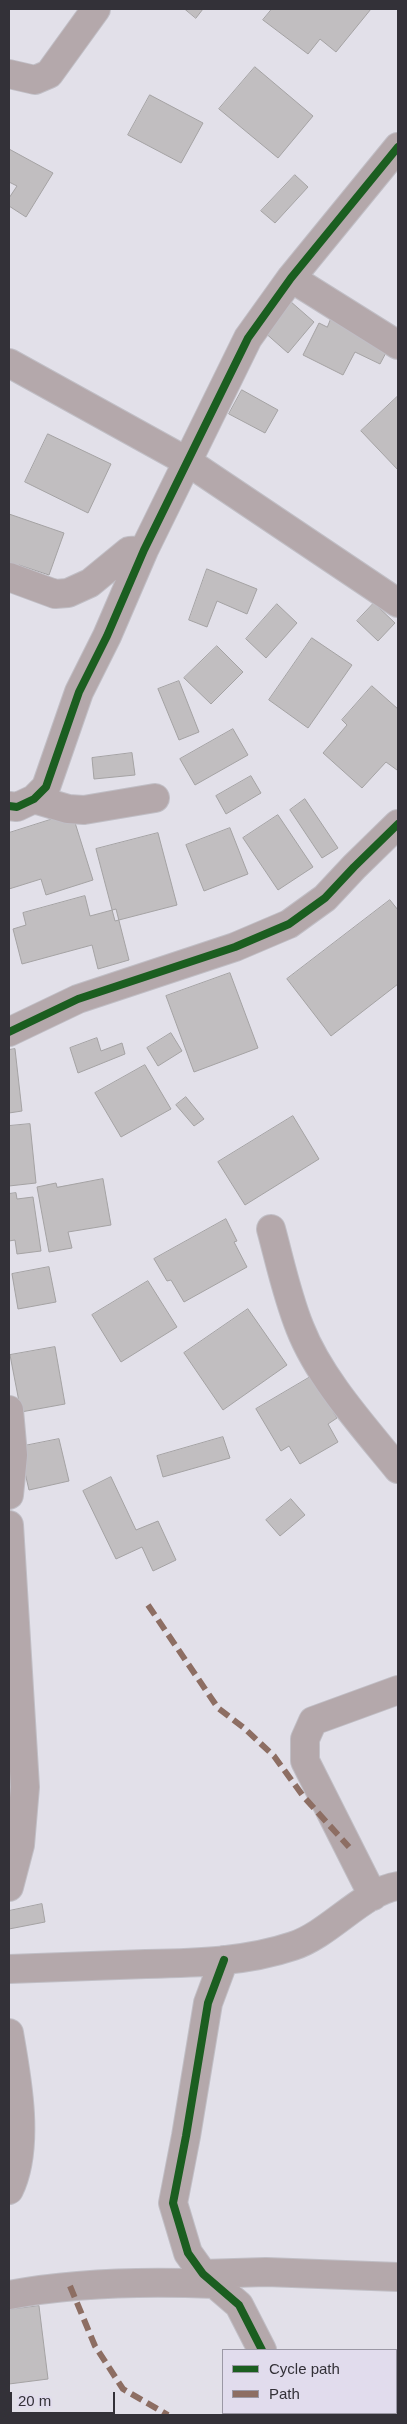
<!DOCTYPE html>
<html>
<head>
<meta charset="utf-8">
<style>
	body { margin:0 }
	#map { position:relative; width:407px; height:2424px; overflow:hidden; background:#e2e0e9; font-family:Helvetica,sans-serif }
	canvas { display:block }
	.frame { position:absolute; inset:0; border:10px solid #333138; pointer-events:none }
	.legend { position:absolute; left:222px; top:2349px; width:175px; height:65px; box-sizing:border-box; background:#e1dced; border:1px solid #9b98a5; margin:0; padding:6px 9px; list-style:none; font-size:15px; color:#333138 }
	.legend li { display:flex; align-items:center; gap:10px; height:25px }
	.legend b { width:25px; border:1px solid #9b98a5 }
	.scale { position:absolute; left:10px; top:2392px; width:105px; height:22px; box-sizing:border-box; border:2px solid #333138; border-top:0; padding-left:6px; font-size:15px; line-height:18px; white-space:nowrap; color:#333138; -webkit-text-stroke:4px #e1dced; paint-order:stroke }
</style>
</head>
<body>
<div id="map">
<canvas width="407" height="2424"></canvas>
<div class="frame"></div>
<ul class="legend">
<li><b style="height:6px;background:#1b5e20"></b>Cycle path</li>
<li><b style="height:6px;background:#8d6e63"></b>Path</li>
</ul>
<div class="scale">20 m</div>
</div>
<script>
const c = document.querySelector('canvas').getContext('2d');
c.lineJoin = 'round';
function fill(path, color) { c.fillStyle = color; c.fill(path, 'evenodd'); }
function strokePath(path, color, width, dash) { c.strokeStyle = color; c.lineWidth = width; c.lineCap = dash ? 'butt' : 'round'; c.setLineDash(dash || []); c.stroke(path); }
const building = new Path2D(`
	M 185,9 L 203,9 L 196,18 Z
	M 272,9 L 371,9 L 336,52 L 320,39 L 308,54 L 263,20 Z
	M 255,67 L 313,116 L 278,158 L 219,109 Z
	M 150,95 L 203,123 L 181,163 L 128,135 Z
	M 9,149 L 53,173 L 26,217 L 9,206 L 9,198 L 17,186 L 9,182 Z
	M 295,175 L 308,187 L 275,223 L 261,211 Z
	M 290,301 L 314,322 L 288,353 L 263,331 Z
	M 331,319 L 389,347 L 380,364 L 355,352 L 343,375 L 303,355 L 319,323 L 327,327 Z
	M 242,390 L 278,410 L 265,433 L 229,414 Z
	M 398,396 L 398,470 L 361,431 Z
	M 48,434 L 111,464 L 88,513 L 25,482 Z
	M 9,514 L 64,533 L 49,575 L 19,565 L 16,575 L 9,572 Z
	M 207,569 L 257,589 L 247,614 L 217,601 L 207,627 L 189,620 Z
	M 374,603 L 395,623 L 378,641 L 357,621 Z
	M 277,604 L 297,623 L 266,658 L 246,639 Z
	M 312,638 L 352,665 L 308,728 L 269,700 Z
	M 217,646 L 243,672 L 211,704 L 184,678 Z
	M 179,681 L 199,732 L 179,740 L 158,689 Z
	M 372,686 L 398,709 L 398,769 L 397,770 L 386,762 L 362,788 L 323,753 L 347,725 L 342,720 Z
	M 233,729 L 248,755 L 195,785 L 180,759 Z
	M 132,753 L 135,775 L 94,779 L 92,758 Z
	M 251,776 L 261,793 L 226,814 L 216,796 Z
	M 305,799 L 338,848 L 322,858 L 290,810 Z
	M 72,813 L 93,880 L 46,895 L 41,879 L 9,889 L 9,833 Z
	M 278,815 L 313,867 L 278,890 L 243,838 Z
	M 230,828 L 248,874 L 204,891 L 186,845 Z
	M 158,833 L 177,905 L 115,921 L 96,849 Z
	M 85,896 L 90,916 L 116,909 L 129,960 L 98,969 L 92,945 L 22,964 L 13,929 L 26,925 L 23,913 Z
	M 390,900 L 398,910 L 398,984 L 331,1036 L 287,979 Z
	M 230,973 L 258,1048 L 194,1072 L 166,996 Z
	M 171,1033 L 182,1051 L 158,1066 L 147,1048 Z
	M 97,1038 L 101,1051 L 122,1043 L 125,1054 L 78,1073 L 70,1048 Z
	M 15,1049 L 22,1111 L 9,1113 L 9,1050 Z
	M 145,1065 L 171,1109 L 121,1137 L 95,1093 Z
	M 186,1097 L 204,1119 L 194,1126 L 176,1105 Z
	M 293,1116 L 319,1159 L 245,1205 L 218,1162 Z
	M 30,1124 L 36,1183 L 9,1186 L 9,1126 Z
	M 103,1179 L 111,1225 L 68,1232 L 72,1248 L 49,1252 L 37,1187 L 56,1183 L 57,1187 Z
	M 16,1193 L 17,1199 L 33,1197 L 41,1251 L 17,1254 L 15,1240 L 9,1241 L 9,1194 Z
	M 226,1219 L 237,1241 L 234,1242 L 247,1267 L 184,1302 L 171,1280 L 167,1281 L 154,1259 Z
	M 49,1267 L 56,1302 L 18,1309 L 12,1274 Z
	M 148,1281 L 177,1327 L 121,1362 L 92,1315 Z
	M 248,1309 L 287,1365 L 223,1410 L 184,1353 Z
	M 55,1347 L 65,1404 L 21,1412 L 10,1355 Z
	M 312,1376 L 337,1418 L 328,1424 L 338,1442 L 300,1464 L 289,1446 L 281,1451 L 256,1409 Z
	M 223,1437 L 230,1458 L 163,1477 L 157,1456 Z
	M 59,1439 L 69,1481 L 29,1490 L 19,1447 Z
	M 111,1477 L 136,1530 L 158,1521 L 176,1560 L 153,1571 L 142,1547 L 116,1559 L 83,1491 Z
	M 291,1499 L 305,1515 L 280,1536 L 266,1520 Z
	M 42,1904 L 45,1922 L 9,1929 L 9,1911 Z
	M 39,2306 L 48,2379 L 9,2384 L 9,2310 Z`);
const minor = new Path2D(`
	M 9,74 L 35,80 L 49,74 L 96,9
	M 291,278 L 398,345
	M 9,363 L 188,462 L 398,603
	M 9,577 L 55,594 L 68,593 L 90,583 L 129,551 L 144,550
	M 34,799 L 68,809 L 84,810 L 155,798
	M 9,806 L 17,807 L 34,799 L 46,787 L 79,692 L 107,636 L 144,550 L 248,338 L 291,278 L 398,147
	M 9,1032 L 78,999 L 235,947 L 289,924 L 325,898 L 354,867 L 398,824
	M 271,1229 C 280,1262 287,1296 300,1328 C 320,1379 364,1427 398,1469
	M 9,1410 L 13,1455 L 9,1495
	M 9,1525 L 25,1787 L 20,1845 L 9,1887
	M 373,1896 L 305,1761 L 305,1739 L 313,1721 L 398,1690
	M 224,1960 L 208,2003 L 186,2136 L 173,2203 L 188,2253 L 203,2274 L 239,2305 L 262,2350
	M 9,1969 C 55,1967 100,1966 146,1964 C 195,1963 246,1962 293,1946 C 330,1934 363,1891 398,1886
	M 9,2033 C 17,2078 30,2147 9,2190
	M 203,2274 L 266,2272 L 398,2277
	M 9,2295 C 77,2282 146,2281 215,2284
	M 289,2413 L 290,2415`);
const quiet = new Path2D(`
	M 148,1605 L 218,1708 L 244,1728 L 274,1756 L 303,1796 L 349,1847
	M 70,2286 L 95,2346 L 123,2389 L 168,2415`);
const cycleway = new Path2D(`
	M 9,806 L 17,807 L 34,799 L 46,787 L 79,692 L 107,636 L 144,550 L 248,338 L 291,278 L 398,147
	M 9,1032 L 78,999 L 235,947 L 289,924 L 325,898 L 354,867 L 398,824
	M 224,1960 L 208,2003 L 186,2136 L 173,2203 L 188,2253 L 203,2274 L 239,2305 L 262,2350`);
fill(building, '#c1bec0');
strokePath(building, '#a4a2a3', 1);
strokePath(minor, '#c0bec5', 30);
strokePath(minor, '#b4a8ab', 28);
strokePath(quiet, '#8d6e63', 6, [12, 6]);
strokePath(cycleway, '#1b5e20', 8);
</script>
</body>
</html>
